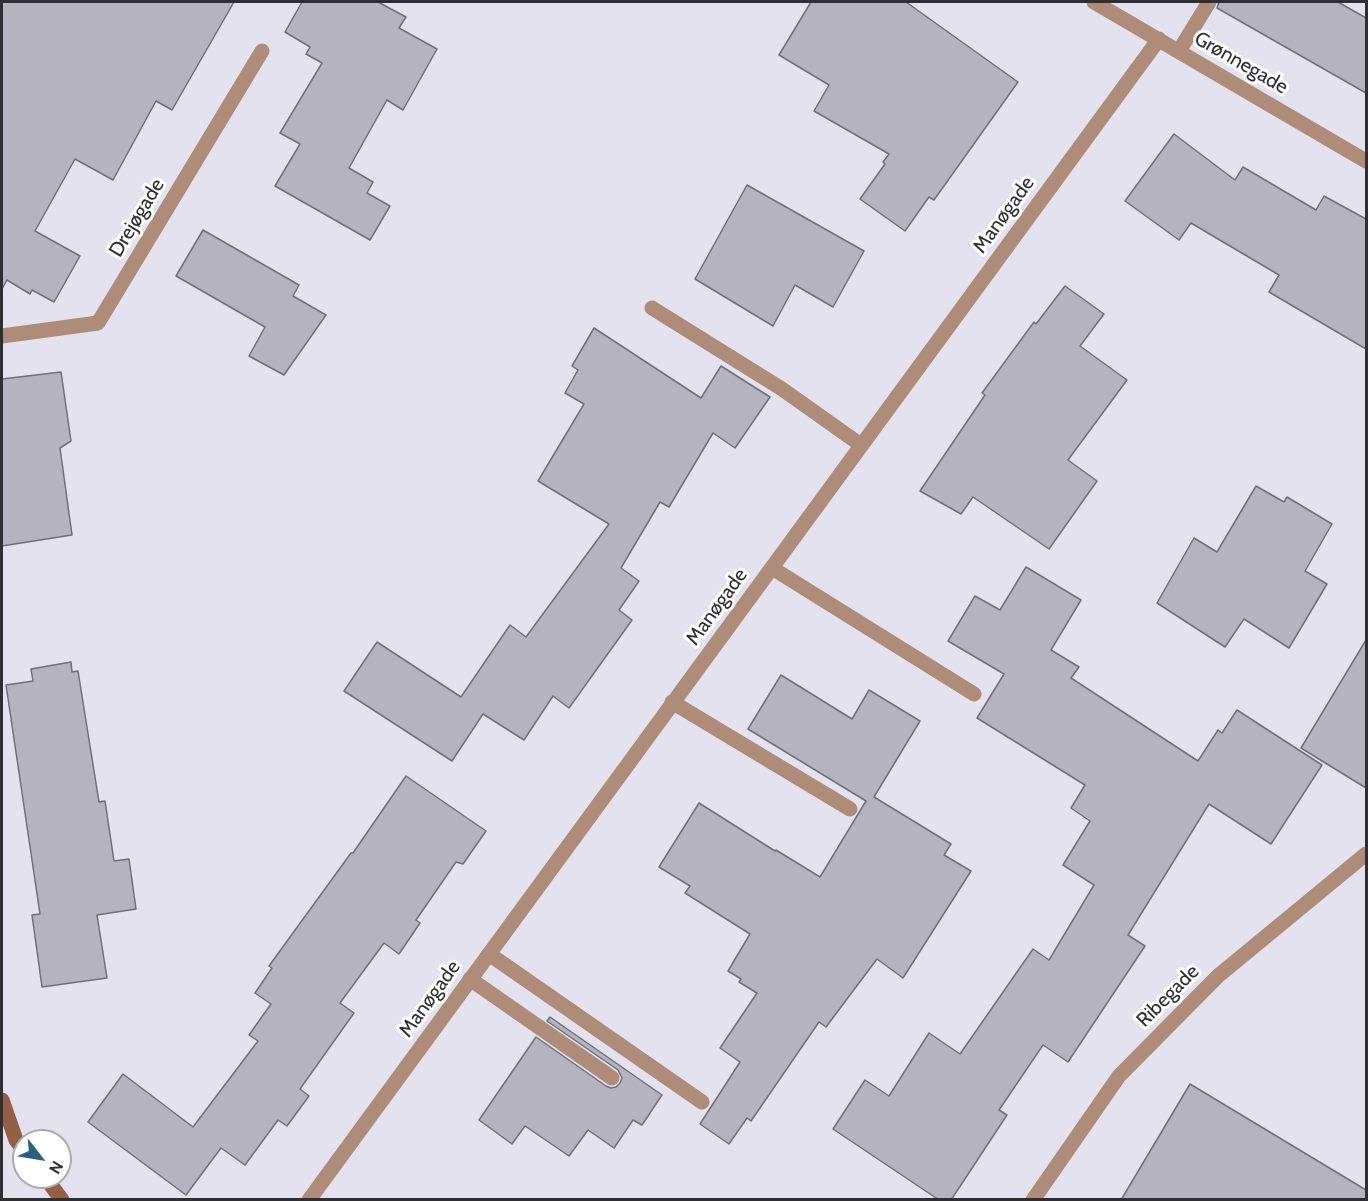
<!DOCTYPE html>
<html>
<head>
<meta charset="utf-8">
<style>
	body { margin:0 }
	#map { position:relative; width:1368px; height:1201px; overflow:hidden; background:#e4e2ee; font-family:Cabin,sans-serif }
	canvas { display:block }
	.frame { position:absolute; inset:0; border:3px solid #2f2e33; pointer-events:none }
	.north { position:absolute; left:12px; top:1129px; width:60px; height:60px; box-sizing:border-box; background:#fff; border:2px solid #acabad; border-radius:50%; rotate:121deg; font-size:16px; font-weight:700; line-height:24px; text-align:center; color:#2f2e33 }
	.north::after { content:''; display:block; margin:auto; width:21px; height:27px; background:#2c607c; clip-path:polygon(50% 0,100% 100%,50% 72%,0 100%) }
</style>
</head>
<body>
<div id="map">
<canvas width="1368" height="1201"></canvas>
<div class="frame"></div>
<div class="north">N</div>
</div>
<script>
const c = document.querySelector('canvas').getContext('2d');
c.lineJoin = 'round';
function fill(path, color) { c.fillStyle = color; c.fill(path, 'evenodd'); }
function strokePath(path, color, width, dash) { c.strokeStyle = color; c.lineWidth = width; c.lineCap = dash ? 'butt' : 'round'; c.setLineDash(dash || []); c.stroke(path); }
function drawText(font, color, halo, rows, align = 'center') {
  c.font = font + ' Cabin,sans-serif'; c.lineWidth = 6; c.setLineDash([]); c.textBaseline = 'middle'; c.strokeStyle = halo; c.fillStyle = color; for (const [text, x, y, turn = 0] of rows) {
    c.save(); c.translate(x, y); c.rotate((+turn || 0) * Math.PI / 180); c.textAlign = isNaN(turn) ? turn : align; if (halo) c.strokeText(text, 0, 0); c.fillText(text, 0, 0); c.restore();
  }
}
const building = new Path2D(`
	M 2,2 L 234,2 L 172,110 L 156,101 L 113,180 L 75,159 L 35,231 L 80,256 L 54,302 L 32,290 L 30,294 L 7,280 L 2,289 Z
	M 302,2 L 378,2 L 406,17 L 399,28 L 437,49 L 403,110 L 387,100 L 349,168 L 373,182 L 367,193 L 390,206 L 370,240 L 275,186 L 300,144 L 280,133 L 322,63 L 306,54 L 310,47 L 285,32 Z
	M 811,2 L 906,2 L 1018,82 L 934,200 L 929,197 L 905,231 L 860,199 L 885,164 L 883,162 L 889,154 L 814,111 L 829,85 L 779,55 Z
	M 1219,2 L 1338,2 L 1366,18 L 1366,93 L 1217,8 Z
	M 1174,134 L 1235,180 L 1243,167 L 1316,210 L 1324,196 L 1366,219 L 1366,349 L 1269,292 L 1279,275 L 1191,223 L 1179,240 L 1125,201 Z
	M 747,185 L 864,251 L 833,307 L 795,285 L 773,326 L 695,279 Z
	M 203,230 L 299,285 L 293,296 L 326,315 L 284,375 L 249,356 L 265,327 L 176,276 Z
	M 1065,286 L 1104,314 L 1080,346 L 1127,380 L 1068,460 L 1097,481 L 1049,549 L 973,497 L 961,514 L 920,491 L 985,395 L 982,393 L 1034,322 L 1036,324 Z
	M 594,328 L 701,398 L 721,366 L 770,397 L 735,448 L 713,433 L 669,507 L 660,502 L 621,568 L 639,581 L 619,610 L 632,620 L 569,708 L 553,696 L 524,740 L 483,714 L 452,761 L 344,691 L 377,642 L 461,697 L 510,625 L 526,637 L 609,524 L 538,481 L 584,404 L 565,393 L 578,370 L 572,366 Z
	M 61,372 L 71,441 L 60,448 L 72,535 L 2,546 L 2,379 Z
	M 1256,486 L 1284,502 L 1287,497 L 1332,524 L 1305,571 L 1327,584 L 1289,648 L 1244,619 L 1225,647 L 1157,603 L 1194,538 L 1217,552 Z
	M 1026,567 L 1081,600 L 1051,650 L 1079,667 L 1071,678 L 1198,761 L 1218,730 L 1222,733 L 1237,710 L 1322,765 L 1271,844 L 1209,804 L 1128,935 L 1145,946 L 1068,1062 L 1043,1045 L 999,1110 L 1007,1115 L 951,1200 L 939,1200 L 833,1129 L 865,1080 L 889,1096 L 929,1033 L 960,1054 L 1033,949 L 1049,960 L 1094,885 L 1063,865 L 1090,821 L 1071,808 L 1085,785 L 977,718 L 1004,674 L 948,641 L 975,596 L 1000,610 Z
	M 1366,640 L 1366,788 L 1301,748 Z
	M 71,662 L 72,672 L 78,671 L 99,802 L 105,801 L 114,861 L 129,859 L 136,909 L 97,915 L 107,978 L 42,987 L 32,915 L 40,914 L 6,685 L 33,681 L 31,669 Z
	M 781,675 L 852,719 L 869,690 L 920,721 L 874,797 L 951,844 L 944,855 L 971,871 L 903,978 L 877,959 L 826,1027 L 819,1022 L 751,1121 L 747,1118 L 729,1144 L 700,1124 L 740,1062 L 720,1048 L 757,993 L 739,982 L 741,979 L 728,971 L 750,934 L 685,893 L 690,886 L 659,867 L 699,803 L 775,851 L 776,850 L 820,877 L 866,801 L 748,729 Z
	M 406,776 L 486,831 L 463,864 L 456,862 L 416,920 L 420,923 L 399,954 L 384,943 L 340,1003 L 354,1013 L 300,1089 L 309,1096 L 287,1126 L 278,1120 L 245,1165 L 221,1148 L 186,1195 L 88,1122 L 123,1074 L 193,1127 L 258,1041 L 249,1035 L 271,1004 L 255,993 L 272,968 L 269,966 L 351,853 L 353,853 Z
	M 550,1017 L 662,1095 L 642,1125 L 633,1120 L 614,1148 L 588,1130 L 569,1156 L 525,1126 L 512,1144 L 479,1120 L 536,1037 L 606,1086 L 611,1088 L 616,1087 L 620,1083 L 622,1078 L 618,1070 L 547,1021 Z
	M 1190,1084 L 1366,1190 L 1366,1200 L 1121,1200 Z`);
const lane = new Path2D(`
	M 1179,51 L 1209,2
	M 652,308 L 782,389 L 861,445
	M 772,568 L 974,694
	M 672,702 L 850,809
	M 489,954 L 702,1102
	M 470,979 L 612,1078`);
const street = new Path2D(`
	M 1094,2 L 1366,161
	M 2,336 L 98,323 L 262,51
	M 309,1200 L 1159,39
	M 1033,1200 L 1119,1076 L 1218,976 L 1366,854`);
const secondary = new Path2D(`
	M 2,1100 L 16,1140 L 24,1150
	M 45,1177 L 62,1200`);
const streetNames = [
	["Grønnegade",1241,63,30],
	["Manøgade",1004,215,-54],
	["Drejøgade",137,218,-59],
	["Manøgade",717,607,-54],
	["Ribegade",1168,996,-45],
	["Manøgade",430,999,-54]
];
fill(building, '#b5b3bf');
strokePath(building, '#726f7a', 1.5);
strokePath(lane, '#af8b7a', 15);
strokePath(street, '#af8b7a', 15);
strokePath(secondary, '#935f47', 15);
drawText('20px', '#2f2e33', '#fff', streetNames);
</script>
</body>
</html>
